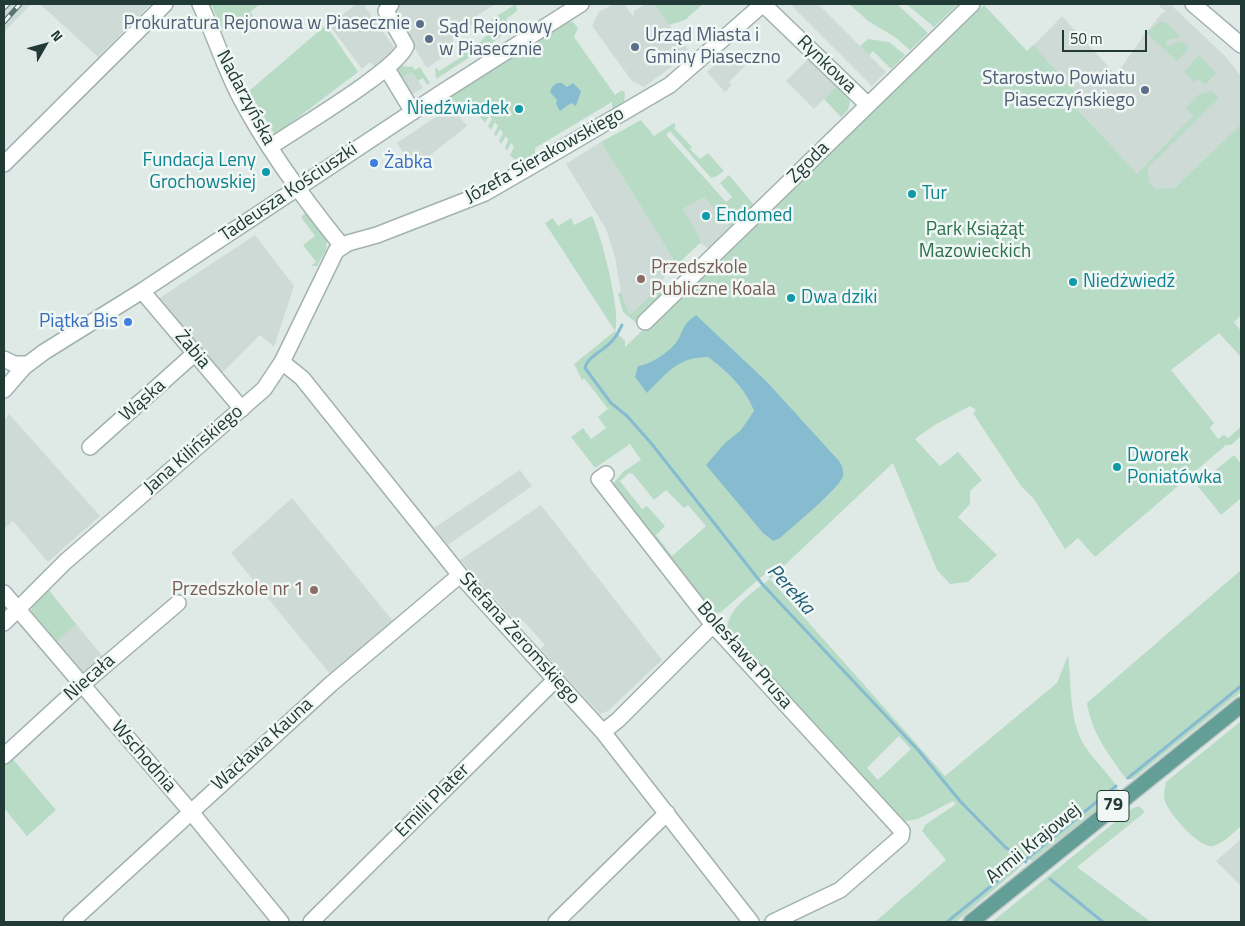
<!DOCTYPE html>
<html>
<head>
<meta charset="utf-8">
<style>
	body { margin:0 }
	#map { position:relative; width:1245px; height:926px; overflow:hidden; background:#dfeae7; font-family:"Titillium Web",sans-serif }
	canvas { display:block }
	.frame { position:absolute; inset:0; border:5px solid #213a36; pointer-events:none }
	.north { position:absolute; left:20px; top:20px; width:50px; height:50px; -webkit-text-stroke:4px #f0f7f4; paint-order:stroke; rotate:52deg; font-size:14px; font-weight:700; line-height:20px; text-align:center; color:#213a36 }
	.north::after { content:''; display:block; margin:auto; width:18px; height:22px; background:#213a36; clip-path:polygon(50% 0,100% 100%,50% 72%,0 100%) }
	.scale { position:absolute; left:1062px; top:30px; width:85px; height:22px; box-sizing:border-box; border:2px solid #213a36; border-top:0; padding-left:6px; font-size:15px; line-height:18px; white-space:nowrap; color:#213a36; -webkit-text-stroke:4px #f0f7f4; paint-order:stroke }
</style>
</head>
<body>
<div id="map">
<canvas width="1245" height="926"></canvas>
<div class="frame"></div>
<div class="north">N</div>
<div class="scale">50 m</div>
</div>
<script>
const c = document.querySelector('canvas').getContext('2d');
c.lineJoin = 'round';
function fill(path, color) { c.fillStyle = color; c.fill(path, 'evenodd'); }
function strokePath(path, color, width, dash) { c.strokeStyle = color; c.lineWidth = width; c.lineCap = dash ? 'butt' : 'round'; c.setLineDash(dash || []); c.stroke(path); }
function drawText(font, color, halo, rows, align = 'center') {
  c.font = font + ' "Titillium Web",sans-serif'; c.lineWidth = 5; c.setLineDash([]); c.textBaseline = 'middle'; c.strokeStyle = halo; c.fillStyle = color; for (const [text, x, y, turn = 0] of rows) {
    c.save(); c.translate(x, y); c.rotate((+turn || 0) * Math.PI / 180); c.textAlign = isNaN(turn) ? turn : align; if (halo) c.strokeText(text, 0, 0); c.fillText(text, 0, 0); c.restore();
  }
}
const built = new Path2D(`
	M 4,4 L 31,4 L 4,32 Z
	M 40,4 L 151,4 L 98,57 Z
	M 356,4 L 363,4 L 396,50 L 374,66 L 370,62 L 362,69 L 329,25 Z
	M 400,4 L 495,4 L 477,16 L 479,20 L 453,37 L 452,51 L 427,68 L 394,14 L 397,6 Z
	M 613,4 L 624,4 L 633,16 L 634,11 L 645,4 L 654,4 L 690,53 L 644,87 L 632,81 L 592,26 L 599,12 Z
	M 790,4 L 818,4 L 886,72 L 872,86 Z
	M 1161,4 L 1170,4 L 1226,57 L 1241,76 L 1241,124 L 1160,201 L 1028,53 L 1029,50 L 1062,16 L 1116,75 L 1144,35 L 1163,12 L 1167,12 L 1159,6 Z
	M 736,52 L 747,64 L 729,82 L 732,85 L 725,92 L 707,72 L 728,53 L 731,57 Z
	M 809,58 L 837,86 L 814,109 L 786,81 Z
	M 412,72 L 423,88 L 409,96 L 399,80 Z
	M 449,108 L 453,108 L 467,126 L 414,168 L 397,143 Z
	M 601,142 L 677,265 L 665,276 L 653,296 L 630,315 L 621,292 L 615,257 L 606,229 L 566,164 Z
	M 704,197 L 731,228 L 708,248 L 700,243 L 700,238 L 683,209 Z
	M 255,235 L 294,286 L 274,347 L 260,335 L 222,373 L 158,299 Z
	M 9,414 L 100,516 L 48,562 L 13,521 L 4,529 L 4,422 Z
	M 520,470 L 532,486 L 448,545 L 434,528 Z
	M 292,498 L 393,621 L 330,674 L 231,553 Z
	M 541,505 L 662,660 L 608,711 L 600,714 L 540,649 L 545,645 L 527,625 L 523,621 L 519,625 L 460,560 Z
	M 76,624 L 104,658 L 85,674 L 57,642 Z
	M 1241,839 L 1241,883 L 1240,885 L 1216,861 Z`);
const green = new Path2D(`
	M 211,4 L 260,4 L 250,12 L 258,22 L 248,29 L 240,19 L 223,32 Z
	M 516,4 L 517,11 L 506,19 L 510,24 L 501,27 L 489,21 Z
	M 654,4 L 703,4 L 685,20 L 669,25 Z
	M 849,4 L 897,4 L 928,33 L 910,50 L 895,37 L 868,21 Z
	M 906,4 L 958,4 L 934,27 Z
	M 984,5 L 1027,51 L 1033,45 L 1075,92 L 1081,90 L 1071,102 L 1137,174 L 1193,116 L 1186,108 L 1198,95 L 1212,91 L 1219,98 L 1147,168 L 1150,183 L 1156,189 L 1174,188 L 1241,124 L 1241,315 L 1234,322 L 1241,331 L 1241,357 L 1219,333 L 1171,370 L 1214,423 L 1210,428 L 1218,439 L 1224,435 L 1228,438 L 1241,427 L 1241,436 L 1231,445 L 1226,445 L 1095,557 L 1078,538 L 1065,549 L 1034,499 L 1021,486 L 973,413 L 976,410 L 970,406 L 933,426 L 915,439 L 940,466 L 958,452 L 982,480 L 970,491 L 970,504 L 958,517 L 997,555 L 968,582 L 950,584 L 937,570 L 893,463 L 770,579 L 945,776 L 1057,683 L 1068,655 C 1072,685 1068,723 1087,749 C 1096,763 1110,774 1118,789 L 1117,793 L 1032,861 L 1027,858 L 1017,870 L 956,922 L 875,922 L 946,860 L 922,831 L 925,825 L 956,804 L 953,801 L 918,819 L 901,822 L 728,634 C 722,612 754,591 770,579 L 766,573 L 721,612 L 713,614 L 611,486 L 624,471 L 641,460 L 630,444 L 595,468 L 571,437 L 583,428 L 591,439 L 606,428 L 598,417 L 608,409 L 584,378 L 582,380 L 574,364 L 615,331 L 545,223 L 553,218 L 558,226 L 571,218 L 574,225 L 592,216 C 601,234 622,314 615,331 L 625,341 L 625,347 ZM 629,473 L 633,474 L 654,500 L 666,490 L 684,508 L 688,505 L 706,526 L 672,556 L 656,535 L 665,526 L 647,506 L 642,509 L 620,481 ZM 899,736 L 911,749 L 878,780 L 867,768 Z
	M 566,21 L 573,22 L 578,28 L 574,37 L 615,95 L 622,90 L 625,93 L 624,104 L 613,111 L 612,102 L 535,148 L 535,157 C 524,163 519,166 510,155 L 514,147 L 511,143 L 507,151 L 505,148 L 508,140 L 506,136 L 501,144 L 499,141 L 503,133 L 500,129 L 496,137 L 494,134 L 498,126 L 495,122 L 491,130 L 488,126 L 492,119 L 489,115 L 485,123 L 478,114 L 478,109 L 476,114 L 465,101 L 453,108 L 447,105 L 438,111 L 438,102 Z
	M 1159,22 L 1165,22 L 1181,37 L 1166,40 L 1167,46 L 1182,41 L 1189,48 L 1177,61 L 1147,33 Z
	M 326,25 L 358,72 L 275,135 L 249,91 Z
	M 492,30 L 504,34 L 485,48 L 483,46 L 475,51 L 476,53 L 436,79 L 435,69 L 437,68 L 439,71 L 460,58 L 459,53 L 480,42 Z
	M 868,39 L 889,42 L 905,55 L 891,69 L 873,51 L 869,55 L 860,46 Z
	M 1199,55 L 1216,73 L 1205,85 L 1198,78 L 1195,83 L 1184,72 Z
	M 402,66 L 413,67 L 415,70 L 420,67 L 430,83 L 427,85 L 423,78 L 418,81 L 412,72 L 399,80 L 393,71 Z
	M 837,86 L 850,101 L 848,110 L 841,117 L 824,99 Z
	M 641,120 L 654,136 L 674,123 L 676,126 L 674,128 L 692,147 L 690,149 L 700,159 L 708,153 L 724,171 L 717,176 L 711,178 L 670,131 L 666,135 L 726,202 L 732,197 L 720,183 L 729,175 L 753,204 L 747,215 L 731,228 L 704,197 L 683,209 L 700,238 L 700,243 L 677,265 L 601,142 Z
	M 306,212 L 327,241 L 326,250 L 317,266 L 311,266 L 316,262 L 303,245 L 315,236 L 301,217 Z
	M 660,287 L 664,295 L 641,322 L 635,322 L 623,312 L 618,294 L 621,292 L 630,315 Z
	M 1234,455 L 1241,464 L 1241,498 L 1221,515 L 1197,485 Z
	M 1241,570 L 1241,692 L 1133,779 L 1126,779 C 1109,755 1091,732 1087,703 Z
	M 49,590 L 76,624 L 57,642 L 31,611 L 32,607 Z
	M 1241,721 L 1241,826 C 1233,833 1224,843 1213,846 C 1200,849 1168,813 1165,801 C 1163,795 1165,788 1166,782 Z
	M 11,757 L 56,810 L 27,836 L 4,808 L 4,763 Z
	M 1139,806 L 1145,812 L 1077,867 L 1151,922 L 992,922 L 1131,809 Z`);
const water = new Path2D(`
	M 557,83 L 562,83 L 567,87 L 573,83 L 581,91 L 576,106 L 571,103 L 560,111 L 556,104 L 557,100 L 550,92 L 552,87 Z
	M 696,315 L 767,382 L 839,461 C 842,466 844,470 843,476 C 839,489 793,526 780,538 L 773,541 L 763,533 L 706,465 L 725,443 L 741,430 L 754,411 C 747,390 726,370 708,357 C 678,357 667,373 647,393 L 635,377 L 638,366 C 652,364 674,350 680,336 C 685,325 685,323 696,315 Z`);
const stream = new Path2D(`
	M 622,325 C 618,333 615,339 608,345 C 600,352 587,358 585,368 L 611,403 L 627,416 L 651,443 L 763,585 L 918,750 L 960,801 L 1005,847 L 1026,862
	M 1128,778 L 1241,686
	M 1024,861 L 1116,786
	M 1050,879 L 1103,922
	M 947,922 L 1023,860`);
const minor = new Path2D(`
	M 200,4 C 214,34 224,66 239,95 C 267,149 304,199 342,246
	M 763,4 L 868,105
	M 1193,4 L 1241,45
	M 387,69 L 413,112
	M 270,147 C 296,129 397,70 406,46 L 386,11 L 391,4
	M 4,164 L 165,4
	M 142,291 L 242,409
	M 645,322 L 972,4
	M 4,359 L 14,364 L 27,364
	M 282,362 L 302,378 L 460,575 L 603,732 L 751,922
	M 4,390 L 24,367 L 44,352 L 142,291 L 441,93 L 581,4
	M 90,447 L 194,354
	M 606,474 L 599,479 L 713,625 L 902,831 L 901,837 L 840,890 L 773,922
	M 4,593 L 191,812 L 281,922
	M 4,623 L 65,562 L 264,389 L 282,362 L 336,251 L 348,243 L 377,235 L 485,193 L 530,167 L 670,85 L 763,4
	M 603,732 L 618,720 L 713,625
	M 4,756 L 76,690 L 178,603
	M 71,922 L 331,684 L 460,575
	M 311,922 L 555,680
	M 556,922 L 667,813`);
const major = new Path2D(`
	M 971,922 L 1241,705`);
const rail = new Path2D(`
	M 4,8 L 8,4
	M 4,22 L 20,4`);
const markers = [
	[420,24,5,"#5c6f8a"],
	[429,39,5,"#5c6f8a"],
	[635,47,5,"#5c6f8a"],
	[1145,90,5,"#5c6f8a"],
	[519,109,5,"#0f9aa8"],
	[374,163,5,"#3f7fe0"],
	[266,172,5,"#0f9aa8"],
	[912,194,5,"#0f9aa8"],
	[706,216,5,"#0f9aa8"],
	[641,279,5,"#8d6e63"],
	[1073,282,5,"#0f9aa8"],
	[791,298,5,"#0f9aa8"],
	[128,322,5,"#3f7fe0"],
	[1117,467,5,"#0f9aa8"],
	[314,590,5,"#8d6e63"]
];
const shields = [
	[1113,806,32]
];
const shieldNames = [
	["79",1113,806]
];
const serviceNames = [
	["Prokuratura Rejonowa w Piasecznie",410,24],
	["Sąd Rejonowy",439,28,"left"],
	["w Piasecznie",439,50,"left"],
	["Urząd Miasta i",645,36,"left"],
	["Gminy Piaseczno",645,58,"left"],
	["Starostwo Powiatu",1135,79],
	["Piaseczyńskiego",1135,101]
];
const streetNames = [
	["Rynkowa",826,65,44],
	["Nadarzyńska",245,98,62],
	["Józefa Sierakowskiego",545,156,-29],
	["Zgoda",809,163,-45],
	["Tadeusza Kościuszki",289,193,-34],
	["Żabia",192,350,50],
	["Wąska",143,401,-41],
	["Jana Kilińskiego",194,450,-41],
	["Stefana Żeromskiego",519,639,48],
	["Bolesława Prusa",744,656,49],
	["Niecała",90,678,-41],
	["Wacława Kauna",263,745,-42],
	["Wschodnia",143,757,49],
	["Emilii Plater",433,801,-45],
	["Armii Krajowej",1034,844,-39]
];
const cultureNames = [
	["Niedźwiadek",509,109,"right"],
	["Fundacja Leny",256,161,"right"],
	["Grochowskiej",256,183,"right"],
	["Tur",922,194],
	["Endomed",716,216],
	["Niedżwiedź",1083,282],
	["Dwa dziki",801,298],
	["Dworek",1127,456],
	["Poniatówka",1127,478]
];
const shopNames = [
	["Żabka",384,163],
	["Piątka Bis",118,322,"right"]
];
const parkNames = [
	["Park Książąt",975,230],
	["Mazowieckich",975,252]
];
const educationNames = [
	["Przedszkole",651,268],
	["Publiczne Koala",651,290],
	["Przedszkole nr 1",304,590,"right"]
];
const waterNames = [
	["Perełka",790,590,48]
];
fill(built, '#cedad6');
fill(green, '#b8dbc6');
fill(water, '#87bbcf');
strokePath(stream, '#87bbcf', 3);
strokePath(minor, '#a2b2ae', 18);
strokePath(major, '#bcc4c3', 18);
strokePath(minor, '#fff', 15);
strokePath(major, '#649f97', 15);
strokePath(rail, '#5b7672', 5);
strokePath(rail, '#f0f7f4', 3, [9]);
for (const [x, y, r, color] of markers) { const dot = new Path2D(); dot.arc(x, y, r, 0, 2 * Math.PI); c.fillStyle = color; c.fill(dot); strokePath(dot, '#f0f7f4', 2); }
for (const [x, y, w] of shields) { const box = new Path2D(); box.roundRect(x - w / 2, y - 15.5, w, 31, 4); c.fillStyle = '#f0f7f4'; c.fill(box); strokePath(box, '#213a36', 1); }
drawText('bold 18px', '#213a36', null, shieldNames);
drawText('19px', '#4e5e75', '#f0f7f4', serviceNames, 'right');
drawText('19px', '#213a36', '#f0f7f4', streetNames);
drawText('19px', '#0d838f', '#f0f7f4', cultureNames, 'left');
drawText('19px', '#366cbe', '#f0f7f4', shopNames, 'left');
drawText('19px', '#2c704e', '#f0f7f4', parkNames);
drawText('19px', '#785e54', '#f0f7f4', educationNames, 'left');
drawText('italic 20px', '#1c5b74', '#f0f7f4', waterNames);
</script>
</body>
</html>
